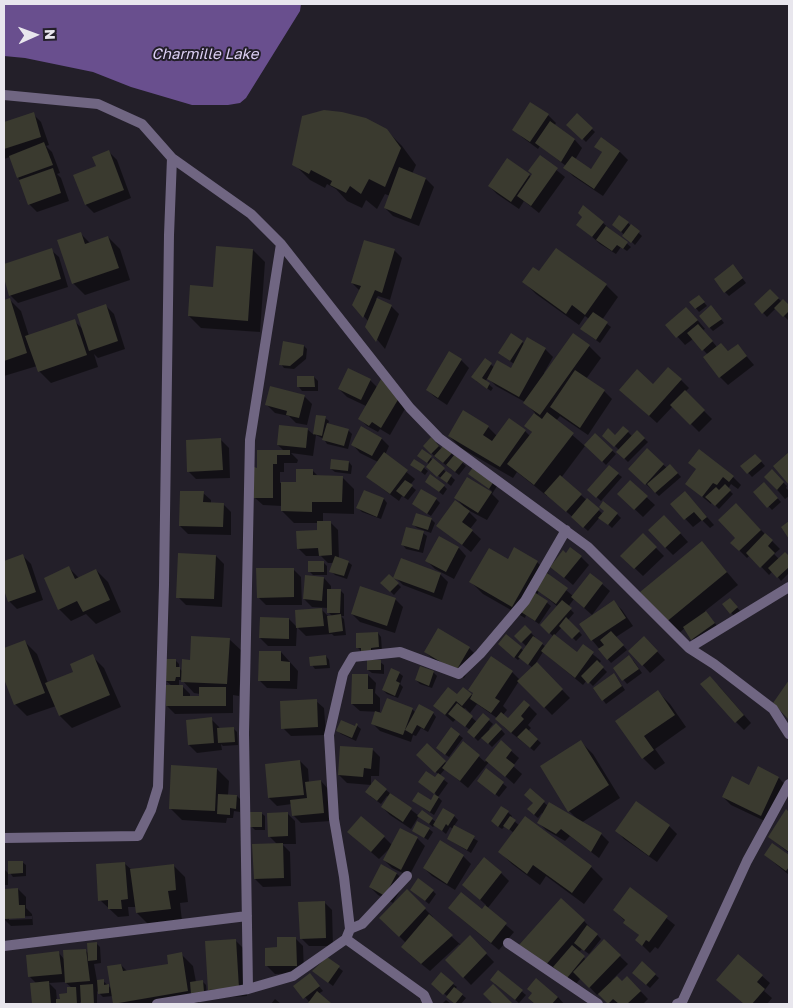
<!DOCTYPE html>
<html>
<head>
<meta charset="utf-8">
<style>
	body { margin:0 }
	#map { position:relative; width:793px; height:1008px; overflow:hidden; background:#231f29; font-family:"Golos Text",sans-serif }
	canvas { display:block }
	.frame { position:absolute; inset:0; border:5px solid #e8e6ed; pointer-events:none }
	.north { position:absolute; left:10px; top:10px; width:50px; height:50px; -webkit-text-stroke:4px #231f29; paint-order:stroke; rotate:88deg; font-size:14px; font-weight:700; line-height:20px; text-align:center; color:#e8e6ed }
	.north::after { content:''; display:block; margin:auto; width:18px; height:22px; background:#e8e6ed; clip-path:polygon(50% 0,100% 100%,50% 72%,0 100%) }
</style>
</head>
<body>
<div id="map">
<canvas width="793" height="1008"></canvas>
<div class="frame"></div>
<div class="north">N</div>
</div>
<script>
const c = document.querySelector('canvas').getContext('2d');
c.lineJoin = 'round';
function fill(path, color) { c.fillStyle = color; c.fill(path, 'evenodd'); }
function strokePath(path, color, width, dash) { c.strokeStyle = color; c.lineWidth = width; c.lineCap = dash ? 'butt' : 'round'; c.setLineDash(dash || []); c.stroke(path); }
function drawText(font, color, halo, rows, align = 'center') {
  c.font = font + ' "Golos Text",sans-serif'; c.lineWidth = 4; c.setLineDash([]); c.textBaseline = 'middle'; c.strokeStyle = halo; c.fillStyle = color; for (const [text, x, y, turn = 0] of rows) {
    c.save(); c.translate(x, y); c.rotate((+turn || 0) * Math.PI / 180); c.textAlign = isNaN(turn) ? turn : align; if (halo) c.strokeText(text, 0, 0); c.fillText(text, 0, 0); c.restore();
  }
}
const water = new Path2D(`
	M 4,4 L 301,4 L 300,11 L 246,98 L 240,103 L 228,105 L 192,105 L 131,87 L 93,72 L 25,58 L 4,56 Z`);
const shadow = new Path2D(`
	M 33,114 L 41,122 L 49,145 L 46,146 L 52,152 L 60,173 L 57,174 L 61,178 L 69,201 L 37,212 L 29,204 L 10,157 L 4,159 L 4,123 Z
	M 548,115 L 556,123 L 554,126 L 575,140 L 582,148 L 575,160 L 591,170 L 603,153 L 596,146 L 601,139 L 620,152 L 628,160 L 603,196 L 573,176 L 565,168 L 566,166 L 540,146 L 538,149 L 522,137 L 514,129 Z
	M 577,115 L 595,132 L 586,142 L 568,124 Z
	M 386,130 L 402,146 L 416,165 L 412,174 L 426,179 L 434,187 L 419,226 L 393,216 L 385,208 L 390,196 L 385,194 L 377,209 L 366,200 L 362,208 L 347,201 L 336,189 L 327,184 L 325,188 L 310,180 L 294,164 Z
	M 109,152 L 117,160 L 131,198 L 94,213 L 86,205 L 74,176 L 97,166 Z
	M 540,157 L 565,177 L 539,213 L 524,201 L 519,209 L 497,194 L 489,186 L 529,175 L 531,177 Z
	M 603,223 L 631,247 L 627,251 L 621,247 L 616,254 L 600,244 L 578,224 Z
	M 628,223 L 642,236 L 635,245 L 617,228 Z
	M 81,234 L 90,243 L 108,237 L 120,249 L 130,280 L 85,295 L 73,283 Z
	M 51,250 L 59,257 L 68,287 L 18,303 L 10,295 L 4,274 L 4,265 Z
	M 253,250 L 265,262 L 260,332 L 201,328 L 189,316 L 214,289 Z
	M 394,250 L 402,258 L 390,300 L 378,296 L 376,299 L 391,306 L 399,314 L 385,349 L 366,326 L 368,321 L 354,305 L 360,291 L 352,283 Z
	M 736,270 L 746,283 L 729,296 L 725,292 Z
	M 540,273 L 606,285 L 618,297 L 602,320 L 611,327 L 600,343 L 586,333 L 589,319 L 585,316 L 579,325 L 536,294 L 524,282 Z
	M 770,290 L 782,302 L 783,301 L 789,307 L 789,318 L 788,320 L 776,308 L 767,317 L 755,304 Z
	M 9,299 L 21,311 L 29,336 L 74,321 L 83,329 L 106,306 L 114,314 L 125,349 L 98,358 L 94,354 L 98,367 L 51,383 L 39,371 L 37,366 L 4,376 L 4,301 Z
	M 702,300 L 707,306 L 699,312 L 691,302 Z
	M 715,311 L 724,323 L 713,331 L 710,328 Z
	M 694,316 L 705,329 L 703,330 L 717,347 L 721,344 L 729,352 L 737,345 L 754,365 L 728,385 L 720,377 L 708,355 L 693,339 L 685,345 L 667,325 Z
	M 522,342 L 525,345 L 545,349 L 553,357 L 544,373 L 545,374 L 589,346 L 601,358 L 586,379 L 604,391 L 612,399 L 588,435 L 560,416 L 556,421 L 585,446 L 561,478 L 603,514 L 605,511 L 604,503 L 617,514 L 621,518 L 612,528 L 600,517 L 588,531 L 548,495 L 547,496 L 517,472 L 513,478 L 461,448 L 449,436 L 488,427 L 497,436 L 525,431 L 530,436 L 533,433 L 526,426 L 535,413 L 525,402 L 496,386 L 488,378 L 485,381 L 493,388 L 491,391 L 476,381 L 485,360 L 494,367 L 511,370 L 514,364 L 503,356 Z
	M 304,346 L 307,349 L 306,359 L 294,369 L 284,368 L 281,364 Z
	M 450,353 L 461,360 L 469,368 L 447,405 L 435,397 L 427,390 Z
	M 314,377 L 318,381 L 318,391 L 302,391 L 299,387 Z
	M 370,380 L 377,387 L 381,381 L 406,407 L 390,435 L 380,429 L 378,432 L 367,426 L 360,419 L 366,406 L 347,397 L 339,389 Z
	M 681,380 L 689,388 L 685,392 L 712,419 L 699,432 L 673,406 L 657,423 L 628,397 L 653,385 Z
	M 304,396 L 312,404 L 307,425 L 296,423 L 289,416 L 275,413 L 267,405 Z
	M 317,416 L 325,418 L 329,421 L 328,424 L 348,430 L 352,434 L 348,449 L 327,444 L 324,439 L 316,435 L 313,456 L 291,453 L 298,460 L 297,463 L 284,463 L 284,472 L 280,472 L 280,483 L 297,484 L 313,471 L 319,477 L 342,477 L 354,489 L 354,514 L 323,513 L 323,522 L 330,522 L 338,530 L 339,559 L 348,562 L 352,565 L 347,579 L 335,575 L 331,571 L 334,563 L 328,563 L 321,556 L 306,556 L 298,548 L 318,531 L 318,523 L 294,523 L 282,511 L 282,506 L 263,505 L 255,498 L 258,469 L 258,452 L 285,452 L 278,445 L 307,429 L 314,435 Z
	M 623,427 L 633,437 L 637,432 L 648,442 L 628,462 L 618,452 L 619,450 L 604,435 L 615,437 Z
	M 595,435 L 616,454 L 606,465 L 586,445 Z
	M 382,439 L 389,446 L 385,455 L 415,479 L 410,485 L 416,490 L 408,500 L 402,496 L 399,501 L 376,484 L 368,476 L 378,462 L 360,453 L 353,445 Z
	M 431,439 L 442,449 L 444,447 L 466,466 L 459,475 L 435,457 L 425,446 Z
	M 221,440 L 229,448 L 230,478 L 196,479 L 188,471 Z
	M 647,450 L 667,468 L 674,469 L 681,477 L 659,496 L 638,477 Z
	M 423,451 L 455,480 L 451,486 L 431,470 L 430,465 L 423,459 Z
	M 759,459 L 765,466 L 752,477 L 742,466 Z
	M 415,461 L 428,471 L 425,475 L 412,465 Z
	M 349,462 L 352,466 L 351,474 L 335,472 L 331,469 Z
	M 474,468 L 497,486 L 492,494 L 499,501 L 487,520 L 466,509 L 477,520 L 470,529 L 481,539 L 471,552 L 438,526 L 463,506 L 456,498 L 491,493 L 492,491 L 469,474 Z
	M 697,470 L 733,477 L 741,485 L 738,489 L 731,484 L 728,489 L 733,494 L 719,509 L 712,502 L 711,504 L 687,484 Z
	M 772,471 L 787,486 L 786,488 L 789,491 L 789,496 L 785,499 L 766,477 Z
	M 618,474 L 622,477 L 601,501 L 589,490 Z
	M 630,482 L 655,505 L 643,517 L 627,502 Z
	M 764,483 L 781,502 L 772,510 L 755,492 Z
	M 430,485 L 444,486 L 447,489 L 443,495 Z
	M 365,491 L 384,499 L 387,503 L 381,519 L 362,512 L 358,508 Z
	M 203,493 L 211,500 L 211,504 L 223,504 L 231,512 L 231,535 L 188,534 L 180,526 Z
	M 436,499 L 440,503 L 431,516 L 417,507 Z
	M 693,501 L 714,525 L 710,528 L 702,520 L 693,527 L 672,505 Z
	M 744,513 L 780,549 L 774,554 L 779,559 L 785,553 L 789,558 L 789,573 L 781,581 L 773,571 L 769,575 L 750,555 L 747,558 L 732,543 L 737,538 Z
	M 431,519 L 435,523 L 431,533 L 417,528 L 414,525 Z
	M 672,524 L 688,542 L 673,555 L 665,547 Z
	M 423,533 L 427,536 L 423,553 L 406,549 L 403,545 Z
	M 643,535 L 664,556 L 643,576 L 622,556 Z
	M 702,543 L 738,585 L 705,611 L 722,632 L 700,647 L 685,628 L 678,634 L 666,622 Z
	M 459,548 L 466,556 L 454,579 L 435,569 L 427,561 Z
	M 566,555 L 581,557 L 589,565 L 573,585 L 552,567 Z
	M 23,556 L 31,564 L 43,600 L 17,609 L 9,601 L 4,586 L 4,562 Z
	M 216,556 L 224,564 L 222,607 L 186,605 L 178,597 Z
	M 508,560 L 537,562 L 549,574 L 548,575 L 573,596 L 602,584 L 610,591 L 592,615 L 574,599 L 568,607 L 574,613 L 568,620 L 582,635 L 576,641 L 562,627 L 554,636 L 577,654 L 583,646 L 601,661 L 599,664 L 607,672 L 593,686 L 587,680 L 583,685 L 543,652 L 536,663 L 570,698 L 552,715 L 519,681 L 503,706 L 507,710 L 503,715 L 508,720 L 525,702 L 537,714 L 528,725 L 531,728 L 528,731 L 541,743 L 534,751 L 504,727 L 497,718 L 477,704 L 470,713 L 465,708 L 463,710 L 477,722 L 483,715 L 493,724 L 489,729 L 490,730 L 496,724 L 505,734 L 492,747 L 482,737 L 478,741 L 472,735 L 470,730 L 456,719 L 453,722 L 435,706 L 457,696 L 463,688 L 473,696 L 512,672 L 520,680 L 533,668 L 520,658 L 518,660 L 503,648 L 506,636 L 524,651 L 527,647 L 516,636 L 525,627 L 535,637 L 534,638 L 546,647 L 554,637 L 541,625 L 558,607 L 539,591 L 537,595 L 551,606 L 539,624 L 526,615 L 525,618 L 483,594 L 471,582 Z
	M 324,563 L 327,566 L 327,575 L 313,575 L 309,571 Z
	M 69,568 L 79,578 L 96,570 L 108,582 L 121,612 L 96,624 L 86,614 L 71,621 L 59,609 Z
	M 293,569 L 301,577 L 302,605 L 266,605 L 258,597 Z
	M 440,574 L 448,582 L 442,600 L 403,585 L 395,577 Z
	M 389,576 L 401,587 L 394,595 L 382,583 Z
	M 324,578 L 331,586 L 331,590 L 341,591 L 344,594 L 344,616 L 341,616 L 344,619 L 346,635 L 334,636 L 332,634 L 306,636 L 297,627 L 296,646 L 268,646 L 260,638 L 289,619 L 298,628 L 321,609 L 329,617 L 332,616 L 328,612 L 328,608 L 312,607 L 304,599 Z
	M 395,599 L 403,607 L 395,633 L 360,622 L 352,614 Z
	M 614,602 L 622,610 L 633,626 L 616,637 L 627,650 L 611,663 L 592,640 Z
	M 733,603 L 741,612 L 735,617 L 724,605 Z
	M 378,633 L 381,637 L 382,651 L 361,651 L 357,647 Z
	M 229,639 L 242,651 L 239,696 L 233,695 L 233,713 L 175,714 L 167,706 L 172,686 L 166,681 L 175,660 L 179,664 L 179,668 L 183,672 L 191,661 ZM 179,680 L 182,680 L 194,693 L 200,694 L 200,697 L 190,698 L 190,694 L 182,686 L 179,686 Z
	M 25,642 L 37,654 L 48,683 L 75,672 L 92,656 L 104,668 L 121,707 L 72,728 L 60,716 L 56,706 L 27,716 L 15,704 L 4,676 L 4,650 Z
	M 652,646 L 665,660 L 650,673 L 630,651 Z
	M 469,648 L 477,656 L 464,678 L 433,659 L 425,652 Z
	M 281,652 L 298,671 L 297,689 L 267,688 L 259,680 Z
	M 326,656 L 329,660 L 330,668 L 315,669 L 312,665 Z
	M 633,660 L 642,673 L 627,684 L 614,668 Z
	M 380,662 L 384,665 L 384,674 L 372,673 L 368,670 Z
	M 433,672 L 437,676 L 432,688 L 420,684 L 416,680 Z
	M 399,673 L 403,676 L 400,684 L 403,687 L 398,698 L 387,694 L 383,690 Z
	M 368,675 L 376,683 L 375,693 L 380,698 L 380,712 L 360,711 L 352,704 Z
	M 617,678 L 625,690 L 606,704 L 603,700 Z
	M 718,685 L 751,723 L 744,730 L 736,722 Z
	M 658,692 L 670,704 L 686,727 L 655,749 L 665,763 L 655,770 L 643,758 L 617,721 Z
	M 316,701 L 324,708 L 326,735 L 291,736 L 283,728 Z
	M 412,709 L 416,713 L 433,713 L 436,717 L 428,732 L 421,728 L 416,736 L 413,735 L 411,742 L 380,731 L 372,723 L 380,714 Z
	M 211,719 L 219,727 L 220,729 L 233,728 L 237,732 L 238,745 L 223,746 L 221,744 L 222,750 L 197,753 L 189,745 Z
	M 356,725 L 361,729 L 356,741 L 341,734 L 338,731 L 355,728 Z
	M 459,735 L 463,738 L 449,757 L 441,752 Z
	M 501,742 L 519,758 L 513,766 L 522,774 L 514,784 L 489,762 L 468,788 L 445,769 L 439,776 L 448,783 L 438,797 L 442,801 L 434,815 L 413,801 L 431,801 L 436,794 L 423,785 L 435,779 L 438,774 L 418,755 L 427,744 L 447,764 L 464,743 L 485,762 Z
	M 581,742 L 593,754 L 620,798 L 581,823 L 601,834 L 609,842 L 599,858 L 570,836 L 565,841 L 546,830 L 538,822 L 543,814 L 542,813 L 538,818 L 532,813 L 534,803 L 530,790 L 548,806 L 577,819 L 569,811 Z
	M 372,749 L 380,757 L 379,776 L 371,776 L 371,785 L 347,783 L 339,775 Z
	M 300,761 L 308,769 L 309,782 L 321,781 L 328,789 L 331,821 L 301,823 L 293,815 L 292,804 L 277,806 L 269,798 L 266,765 Z
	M 217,769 L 229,781 L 228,795 L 237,796 L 240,799 L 240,812 L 234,811 L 233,818 L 227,818 L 226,823 L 182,820 L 170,808 Z
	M 486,770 L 507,787 L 499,797 L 482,784 Z
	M 779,778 L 786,786 L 769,823 L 731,805 L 723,797 L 750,786 Z
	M 386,790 L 419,816 L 422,812 L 436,822 L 443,810 L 454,816 L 458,820 L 454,826 L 478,841 L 471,853 L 448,839 L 453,829 L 450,827 L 446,834 L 435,825 L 433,827 L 419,816 L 411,829 L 390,815 L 382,807 L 389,797 L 387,796 L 381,804 L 370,796 Z
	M 637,803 L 669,826 L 677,834 L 657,862 L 624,839 L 617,831 Z
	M 502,807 L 512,816 L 510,818 L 519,825 L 591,867 L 603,879 L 584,904 L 546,876 L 540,885 L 512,864 L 500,852 L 514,833 L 505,826 L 502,829 L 496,825 Z
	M 787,811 L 789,813 L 789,853 L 769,837 Z
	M 261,813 L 265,816 L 265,830 L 255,830 L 251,826 Z
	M 287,813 L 295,821 L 296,844 L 282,844 L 290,852 L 291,886 L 263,887 L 255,879 L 277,844 L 269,836 Z
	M 429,829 L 433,832 L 428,840 L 413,831 Z
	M 384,837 L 392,845 L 417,838 L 425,846 L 409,876 L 392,868 L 384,860 L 390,848 L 379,859 L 357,840 Z
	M 773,845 L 789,856 L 789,875 L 765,855 Z
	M 463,856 L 471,864 L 455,890 L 432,876 L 424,868 Z
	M 22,862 L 26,865 L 26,876 L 13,877 L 10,873 Z
	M 125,864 L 132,870 L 173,865 L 185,877 L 188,902 L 180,903 L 182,921 L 149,925 L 137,913 L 136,907 L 128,907 L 129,916 L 118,917 L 100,900 Z
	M 382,866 L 397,874 L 405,882 L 393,903 L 378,895 L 370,887 Z
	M 4,869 L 8,873 L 8,885 L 4,885 Z
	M 501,873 L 509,881 L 487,909 L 514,932 L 499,950 L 458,916 L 482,910 L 486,905 L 464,885 Z
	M 18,889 L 26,897 L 26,908 L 32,914 L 33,925 L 11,926 L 4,919 L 4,890 ZM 32,916 L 32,919 L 9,920 L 9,917 Z
	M 630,889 L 675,925 L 658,949 L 655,947 L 650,953 L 637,940 L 640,936 L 614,910 Z
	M 407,891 L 433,917 L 432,919 L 461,945 L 470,937 L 494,962 L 471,985 L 447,960 L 461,946 L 459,944 L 430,971 L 410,955 L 406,943 L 381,918 Z
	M 433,891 L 436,894 L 429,904 L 415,893 Z
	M 324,902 L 332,910 L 333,946 L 309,946 L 301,938 Z
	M 584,921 L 601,939 L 589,954 L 582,949 L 579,952 L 586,960 L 604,941 L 628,964 L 611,981 L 613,982 L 622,982 L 627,977 L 648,999 L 643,1004 L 610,1004 L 599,993 L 597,995 L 581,978 L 575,985 L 533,957 Z
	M 295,938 L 303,946 L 304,973 L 275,974 L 267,966 L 279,948 Z
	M 235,940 L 243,948 L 247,996 L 217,998 L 209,990 Z
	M 96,943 L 100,947 L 101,963 L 94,964 L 97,981 L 103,981 L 112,989 L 121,965 L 128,972 L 170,965 L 181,954 L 193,966 L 196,982 L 202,981 L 206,985 L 207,995 L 198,996 L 199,1003 L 192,1004 L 115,1004 L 113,996 L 103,997 L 97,991 L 97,1004 L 83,1004 L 80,1002 L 80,1004 L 33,1004 L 31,984 L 36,983 L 30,977 L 59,953 L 64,959 L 85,950 L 89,954 ZM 65,982 L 72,988 L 61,1000 L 57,1001 L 56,990 L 49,983 Z
	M 327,959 L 343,971 L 333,986 L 317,974 Z
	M 642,963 L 659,978 L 650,988 L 633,973 Z
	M 498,972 L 526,995 L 519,1003 L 495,984 Z
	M 762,976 L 770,983 L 764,991 L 772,998 L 767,1004 L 745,1004 L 726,988 Z
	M 313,979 L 323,991 L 318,994 L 331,1004 L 311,1004 L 295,986 Z
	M 453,984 L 457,987 L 455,989 L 466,998 L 461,1004 L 457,1004 L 436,987 Z
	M 558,997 L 564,1004 L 536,1004 L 529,998 Z
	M 275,999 L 281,1004 L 271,1004 Z
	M 446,1000 L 451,1004 L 442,1004 Z`);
const building = new Path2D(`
	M 530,102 L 549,114 L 530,142 L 512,130 Z
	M 324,110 L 342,112 L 366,118 L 387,129 L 401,148 L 385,187 L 369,179 L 361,194 L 350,186 L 346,193 L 330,185 L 332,181 L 311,170 L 309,174 L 292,165 L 302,116 Z
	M 34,112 L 41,137 L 4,149 L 4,122 Z
	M 577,113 L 593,128 L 582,140 L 566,125 Z
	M 550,121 L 575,139 L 561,162 L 535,143 Z
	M 601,137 L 620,151 L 594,189 L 563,168 L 572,156 L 591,169 L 602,152 L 594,147 Z
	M 44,142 L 53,165 L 17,178 L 9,156 Z
	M 109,150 L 124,190 L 85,205 L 73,175 L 96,166 L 92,157 Z
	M 540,155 L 558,168 L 531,206 L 517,196 L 532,174 L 528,171 Z
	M 507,158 L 530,174 L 511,202 L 488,186 Z
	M 399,167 L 426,178 L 411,219 L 384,208 Z
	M 53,168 L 61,193 L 28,205 L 19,180 Z
	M 583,205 L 604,222 L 592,237 L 576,225 L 582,217 L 578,213 Z
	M 619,215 L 629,222 L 621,232 L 612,225 Z
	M 631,224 L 640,231 L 631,243 L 622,236 Z
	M 606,226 L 628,242 L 623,249 L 617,245 L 612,251 L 596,240 Z
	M 81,232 L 85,244 L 108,236 L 119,268 L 72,284 L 57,240 Z
	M 364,240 L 395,249 L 382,293 L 375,290 L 363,318 L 352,305 L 361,286 L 351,283 Z
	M 216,246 L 253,249 L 248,321 L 188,316 L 190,285 L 213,287 Z
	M 52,248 L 61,279 L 9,296 L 4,278 L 4,264 Z
	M 556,248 L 607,284 L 585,315 L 572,305 L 566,314 L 522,282 L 533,267 L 539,271 Z
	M 733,264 L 743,278 L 724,293 L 714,279 Z
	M 770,289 L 779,298 L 762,314 L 754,304 Z
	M 699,295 L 705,302 L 695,309 L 689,302 Z
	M 10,298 L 27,353 L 4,361 L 4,300 Z
	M 377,298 L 392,305 L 376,342 L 365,327 Z
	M 783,299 L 789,305 L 789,311 L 783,317 L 774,308 Z
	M 106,304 L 118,341 L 89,351 L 77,314 Z
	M 711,305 L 722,319 L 709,328 L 699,316 Z
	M 686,307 L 698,320 L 676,338 L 665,325 Z
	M 593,312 L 608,322 L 596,340 L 580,329 Z
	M 75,319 L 87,355 L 38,372 L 25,336 Z
	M 698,324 L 713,341 L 702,351 L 687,333 Z
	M 511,333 L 523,341 L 510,361 L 498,353 Z
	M 573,333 L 590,345 L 540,415 L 523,403 Z
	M 527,337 L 546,348 L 519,397 L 487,379 L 497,360 L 511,368 Z
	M 283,341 L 304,345 L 303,355 L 290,366 L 279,365 Z
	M 721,343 L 728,351 L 738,344 L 747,356 L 719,378 L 703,357 Z
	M 449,351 L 462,359 L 438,398 L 426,390 Z
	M 485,358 L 492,363 L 482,378 L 490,383 L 487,389 L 471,377 Z
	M 668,367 L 682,379 L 649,416 L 619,390 L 637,369 L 653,384 Z
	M 348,368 L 371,379 L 361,400 L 338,389 Z
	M 575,370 L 605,390 L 580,428 L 550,407 Z
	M 297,376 L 314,376 L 315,387 L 297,387 Z
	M 381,379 L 399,398 L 381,428 L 372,422 L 369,426 L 358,419 Z
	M 270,386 L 305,395 L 299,418 L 286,415 L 287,411 L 265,405 Z
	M 685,390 L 705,410 L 690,425 L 670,405 Z
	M 463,410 L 489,426 L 483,435 L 492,441 L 509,418 L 526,430 L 500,467 L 448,436 Z
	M 547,412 L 574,433 L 534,485 L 507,464 L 532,432 L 524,426 L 534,413 L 542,419 Z
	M 316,415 L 326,416 L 322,436 L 313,434 Z
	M 327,423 L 349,429 L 344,446 L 322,440 Z
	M 279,425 L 308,428 L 306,448 L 277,445 Z
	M 361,426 L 382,438 L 372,456 L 351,445 Z
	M 623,426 L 629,431 L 614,447 L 602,436 L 608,428 L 615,435 Z
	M 637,430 L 645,438 L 624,459 L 616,452 Z
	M 595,433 L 613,450 L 602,462 L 584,445 Z
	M 431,437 L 439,446 L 431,454 L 423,446 Z
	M 221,438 L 223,470 L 187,472 L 186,440 Z
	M 444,445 L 452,453 L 443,463 L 434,456 Z
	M 647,448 L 664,464 L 645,485 L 628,469 Z
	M 422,449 L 432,456 L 427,463 L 417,456 Z
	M 699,449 L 734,476 L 729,482 L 723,477 L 717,485 L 713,483 L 702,497 L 685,484 L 696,469 L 688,463 Z
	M 257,450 L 290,450 L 290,455 L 277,455 L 277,464 L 273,464 L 273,498 L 253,498 L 254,467 L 257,468 Z
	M 384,452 L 408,470 L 390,494 L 366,477 Z
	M 789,452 L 789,485 L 773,466 Z
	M 455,454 L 464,461 L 455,472 L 446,465 Z
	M 755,454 L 762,461 L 747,474 L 740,466 Z
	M 433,458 L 445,468 L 437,477 L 426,467 Z
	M 331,459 L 349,461 L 348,471 L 330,469 Z
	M 414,459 L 425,466 L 421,472 L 410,465 Z
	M 670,464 L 678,473 L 655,493 L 647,484 Z
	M 609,465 L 619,473 L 596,498 L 587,490 Z
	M 474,466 L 494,481 L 489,489 L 468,474 Z
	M 296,469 L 313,469 L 313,475 L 343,476 L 342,502 L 312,502 L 312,512 L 281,511 L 281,482 L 296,482 Z
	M 772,469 L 784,482 L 777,490 L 764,477 Z
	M 446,471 L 452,475 L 447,483 L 440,478 Z
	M 430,474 L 445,485 L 439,492 L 425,482 Z
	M 560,475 L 582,494 L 566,512 L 544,493 Z
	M 467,477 L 492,492 L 478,513 L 454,498 Z
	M 405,480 L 413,485 L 404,497 L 396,491 Z
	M 630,480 L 648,496 L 634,510 L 617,494 Z
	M 764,482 L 778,498 L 767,508 L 753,492 Z
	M 725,484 L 731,490 L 715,506 L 705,497 L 716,487 L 719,490 Z
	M 421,489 L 437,498 L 427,514 L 412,504 Z
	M 364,490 L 384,498 L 377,517 L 356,508 Z
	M 180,491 L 204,491 L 203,502 L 224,503 L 223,527 L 179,526 Z
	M 685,491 L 707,517 L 702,521 L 694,512 L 684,520 L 670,504 Z
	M 587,498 L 600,509 L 583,528 L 571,517 Z
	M 455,500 L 470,511 L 462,522 L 473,530 L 462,545 L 436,526 Z
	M 603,501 L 618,513 L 608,525 L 598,518 L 604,511 L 599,507 Z
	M 736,503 L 761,530 L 739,551 L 730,543 L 735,538 L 718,520 Z
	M 416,513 L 432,518 L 428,530 L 412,525 Z
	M 664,515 L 681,533 L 665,548 L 648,530 Z
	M 317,521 L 331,521 L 332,555 L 319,556 L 318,548 L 297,549 L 296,531 L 317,530 Z
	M 789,521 L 789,539 L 781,527 Z
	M 406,527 L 424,531 L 419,550 L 401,545 Z
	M 643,533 L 657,547 L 634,569 L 620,556 Z
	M 765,533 L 773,540 L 768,546 L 775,553 L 760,568 L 746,553 Z
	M 439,536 L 459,547 L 446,572 L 425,561 Z
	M 702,541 L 727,572 L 665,623 L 640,592 Z
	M 514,547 L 538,561 L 512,607 L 469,582 L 489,548 L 508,559 Z
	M 570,547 L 582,556 L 564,578 L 550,567 L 563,550 L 566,553 Z
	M 785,552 L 789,556 L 789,567 L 777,578 L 768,568 Z
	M 178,553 L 216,555 L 214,599 L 176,598 Z
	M 23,554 L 36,592 L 8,602 L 4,590 L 4,561 Z
	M 335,556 L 349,561 L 344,576 L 329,572 Z
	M 401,558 L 441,573 L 434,593 L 393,578 Z
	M 308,561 L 324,561 L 324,572 L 308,572 Z
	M 69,566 L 75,579 L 96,569 L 110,600 L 83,612 L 77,601 L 58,610 L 44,578 Z
	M 256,568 L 294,568 L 294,597 L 257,598 Z
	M 547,573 L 568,588 L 556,604 L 535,589 Z
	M 590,573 L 603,583 L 584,608 L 571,597 Z
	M 389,574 L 399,583 L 390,592 L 380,583 Z
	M 305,575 L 324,577 L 322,601 L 303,599 Z
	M 360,586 L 396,598 L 387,626 L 351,614 Z
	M 327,589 L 341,589 L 340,613 L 327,613 Z
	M 534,592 L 548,601 L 535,621 L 521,612 Z
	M 730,598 L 738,607 L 730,614 L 722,604 Z
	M 562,600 L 572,608 L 549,634 L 540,625 Z
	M 614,600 L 626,618 L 591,641 L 579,624 Z
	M 322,608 L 324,626 L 296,628 L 295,610 Z
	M 706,611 L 715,623 L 691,640 L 683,627 Z
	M 341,614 L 343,631 L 329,633 L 327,616 Z
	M 260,617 L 289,618 L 289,639 L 259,638 Z
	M 566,617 L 580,631 L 572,639 L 559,626 Z
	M 525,625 L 532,632 L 521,643 L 514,636 Z
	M 438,628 L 470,647 L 456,671 L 424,652 Z
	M 611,631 L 624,645 L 607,660 L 598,649 L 604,645 L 600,640 Z
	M 378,632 L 379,647 L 371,648 L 371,652 L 361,653 L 361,648 L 356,648 L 356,633 Z
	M 506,634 L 522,647 L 514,658 L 498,644 Z
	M 554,634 L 577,652 L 583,644 L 594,652 L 575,678 L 541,651 Z
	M 191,636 L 230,638 L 227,684 L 181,682 L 182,659 L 190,660 Z
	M 533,636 L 543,643 L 528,665 L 518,657 Z
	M 644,636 L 658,651 L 642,666 L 628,651 Z
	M 25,640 L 45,693 L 14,705 L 4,679 L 4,648 Z
	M 259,651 L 281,651 L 281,661 L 290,662 L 290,681 L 258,681 Z
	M 93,654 L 110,695 L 59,716 L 45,683 L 73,672 L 70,664 Z
	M 326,655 L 327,665 L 310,666 L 309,657 Z
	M 629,655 L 639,669 L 622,681 L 613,668 Z
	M 491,656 L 513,671 L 495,698 L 500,701 L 491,713 L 470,699 L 473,693 L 468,690 Z
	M 165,659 L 176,659 L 176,667 L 180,667 L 180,677 L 176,677 L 175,681 L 165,681 Z
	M 367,660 L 381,660 L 381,670 L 367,670 Z
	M 597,660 L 604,667 L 588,684 L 581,676 Z
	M 537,662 L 563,689 L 544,708 L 517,681 Z
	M 420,666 L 434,671 L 429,686 L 415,680 Z
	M 391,668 L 400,672 L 396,681 L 400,683 L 395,696 L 382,690 Z
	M 614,673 L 622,686 L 602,701 L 593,688 Z
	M 352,674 L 368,674 L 368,689 L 373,689 L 373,704 L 351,704 Z
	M 710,676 L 744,715 L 735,723 L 700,684 Z
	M 789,680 L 789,720 L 773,703 Z
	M 166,685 L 183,685 L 183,696 L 199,696 L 199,687 L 226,687 L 226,706 L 166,706 Z
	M 448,687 L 457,694 L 463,687 L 472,694 L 462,706 L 456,701 L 445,715 L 433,706 Z
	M 658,690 L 675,715 L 644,736 L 654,750 L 642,759 L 615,721 Z
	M 387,698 L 413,708 L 403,735 L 371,724 L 375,711 L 381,713 Z
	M 317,699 L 318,727 L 281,729 L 280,701 Z
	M 524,700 L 530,705 L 521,716 L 524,719 L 511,733 L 495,719 L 501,712 L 508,718 Z
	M 457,703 L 473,716 L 465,727 L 448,714 Z
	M 419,704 L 434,712 L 424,729 L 417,725 L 412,734 L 405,730 Z
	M 483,713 L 490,719 L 474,738 L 467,732 Z
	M 212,717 L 214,743 L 188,745 L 186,720 Z
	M 341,720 L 355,726 L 356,723 L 358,724 L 352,738 L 336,731 Z
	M 496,723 L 502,729 L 488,744 L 481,738 Z
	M 234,727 L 235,742 L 218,743 L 217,728 Z
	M 451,727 L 460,734 L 445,755 L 436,748 Z
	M 526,728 L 538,739 L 530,748 L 517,737 Z
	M 501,740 L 512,750 L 506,758 L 515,765 L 505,777 L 485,760 Z
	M 581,740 L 609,785 L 568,812 L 540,766 Z
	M 463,741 L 480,755 L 460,781 L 442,768 Z
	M 427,743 L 446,761 L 435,773 L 416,755 Z
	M 340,746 L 373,748 L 371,769 L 364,768 L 363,777 L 338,775 Z
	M 300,760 L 304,795 L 268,798 L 265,764 Z
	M 171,765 L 217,768 L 215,811 L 169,809 Z
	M 758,766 L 779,777 L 761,816 L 722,797 L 732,776 L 749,785 Z
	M 486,768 L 504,782 L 495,795 L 477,781 Z
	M 426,771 L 435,777 L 438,773 L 445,778 L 434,794 L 418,782 Z
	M 375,779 L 387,789 L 377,801 L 365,792 Z
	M 321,780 L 324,813 L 292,816 L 290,800 L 307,798 L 305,782 Z
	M 530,788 L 545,801 L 534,815 L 527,809 L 533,803 L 524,795 Z
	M 418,792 L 431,800 L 434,794 L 439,797 L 430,812 L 412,801 Z
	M 390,793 L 412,808 L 403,822 L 381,807 Z
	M 218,794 L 237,795 L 236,809 L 230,808 L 230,815 L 217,814 Z
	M 636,801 L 670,825 L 649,856 L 615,831 Z
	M 549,802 L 602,833 L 591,852 L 561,829 L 556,834 L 537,823 Z
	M 501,806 L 509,811 L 498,827 L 491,821 Z
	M 443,808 L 455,815 L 448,826 L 446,824 L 442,831 L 433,825 Z
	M 786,809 L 789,812 L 789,852 L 768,837 Z
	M 422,810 L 433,818 L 429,824 L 417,816 Z
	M 250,812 L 262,812 L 262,827 L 250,827 Z
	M 288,812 L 288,836 L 268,837 L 267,813 Z
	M 361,816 L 385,836 L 371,852 L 347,832 Z
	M 510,816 L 516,820 L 509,830 L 503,826 Z
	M 525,816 L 592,866 L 572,893 L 533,865 L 527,874 L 498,852 Z
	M 417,821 L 430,828 L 424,838 L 412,831 Z
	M 454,825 L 475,836 L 467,850 L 447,839 Z
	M 400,828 L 418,837 L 401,870 L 383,860 Z
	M 440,840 L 464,855 L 447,884 L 423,868 Z
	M 283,843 L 284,878 L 254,879 L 252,844 Z
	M 772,843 L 789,855 L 789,867 L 786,871 L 764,855 Z
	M 484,857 L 502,872 L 480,900 L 462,885 Z
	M 8,861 L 23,861 L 23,873 L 8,874 Z
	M 125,862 L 128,899 L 121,900 L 122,909 L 108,909 L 108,900 L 98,901 L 96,864 Z
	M 174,864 L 176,890 L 168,891 L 171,909 L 136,913 L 130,869 Z
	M 381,864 L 397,873 L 385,896 L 369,887 Z
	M 418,878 L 434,890 L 425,901 L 410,890 Z
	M 630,887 L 668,916 L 649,942 L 646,940 L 642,946 L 635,940 L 639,935 L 623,923 L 625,920 L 613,910 Z
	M 18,888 L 19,905 L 25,905 L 25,918 L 4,919 L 4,889 Z
	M 407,889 L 426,908 L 399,937 L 379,918 Z
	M 461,892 L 482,909 L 485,905 L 507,923 L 491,943 L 448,908 Z
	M 561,898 L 585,920 L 544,967 L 519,945 Z
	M 325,901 L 326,938 L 300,939 L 298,902 Z
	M 429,914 L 453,935 L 421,964 L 401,947 Z
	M 587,925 L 598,934 L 584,951 L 574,943 Z
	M 470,935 L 487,953 L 463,978 L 445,960 Z
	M 277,937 L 296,937 L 297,966 L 265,966 L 265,948 L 277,947 Z
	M 236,939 L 239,988 L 208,990 L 205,941 Z
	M 604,939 L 621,955 L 589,988 L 573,972 Z
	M 97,942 L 97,960 L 88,961 L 87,943 Z
	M 572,945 L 585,956 L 567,978 L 553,967 Z
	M 86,949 L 90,981 L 65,983 L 63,950 Z
	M 59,951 L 62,974 L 28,977 L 26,955 Z
	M 182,952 L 188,991 L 113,1004 L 107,966 L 121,964 L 123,971 L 168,964 L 167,955 Z
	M 738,954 L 763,975 L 757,982 L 765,989 L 752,1004 L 744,1004 L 716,980 Z
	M 327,957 L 340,966 L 328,983 L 312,971 Z
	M 642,961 L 656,974 L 646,985 L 632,973 Z
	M 498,970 L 523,990 L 515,1000 L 490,980 Z
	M 441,972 L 454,983 L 443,995 L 431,984 Z
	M 310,973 L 320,986 L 303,999 L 293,986 Z
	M 617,976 L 622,981 L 627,976 L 641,991 L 627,1004 L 619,1004 L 613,999 L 608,1004 L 598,994 Z
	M 536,978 L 558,997 L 552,1004 L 535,1004 L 528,998 L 532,993 L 527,989 Z
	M 104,979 L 104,985 L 109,984 L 109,993 L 98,994 L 97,980 Z
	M 203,980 L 204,992 L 191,994 L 190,982 Z
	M 49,981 L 51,1004 L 32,1004 L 30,983 Z
	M 93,984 L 94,1004 L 81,1004 L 80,985 Z
	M 493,984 L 513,1004 L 493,1004 L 483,994 Z
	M 67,987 L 76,987 L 77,1004 L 56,1004 L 56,999 L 60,999 L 59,994 L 67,993 Z
	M 454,987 L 463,994 L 455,1004 L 446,997 Z
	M 317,991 L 331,1003 L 330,1004 L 310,1004 L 308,1003 Z`);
const minor = new Path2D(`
	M 4,95 L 98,104 L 142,124 L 172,158 L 169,235 L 164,585 L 158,787 L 151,810 L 138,836 L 4,838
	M 172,158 L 251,214 L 281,244 L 410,408 L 439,438 L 588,547 L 689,648 L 714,664 L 773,709 L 789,734
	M 689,648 L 789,587
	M 350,929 L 362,924 L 407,876
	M 346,939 L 424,995 L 428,1004
	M 508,943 L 598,1004
	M 4,946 L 247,916
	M 248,989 L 244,733 L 250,440 L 281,244
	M 157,1004 L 248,989 L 293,976 L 346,939 L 350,929 L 344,877 L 334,819 L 329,735 L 343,674 L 353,657 L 400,652 L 459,674 L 480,654 L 525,601 L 566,530
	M 677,1004 L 682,1002 L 747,861 L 789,784`);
const waterNames = [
	["Charmille Lake",205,54]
];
fill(water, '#694f8e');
fill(shadow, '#0007');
fill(building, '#3a3a2f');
strokePath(minor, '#706682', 10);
drawText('italic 15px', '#dccff4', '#231f29', waterNames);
</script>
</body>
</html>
